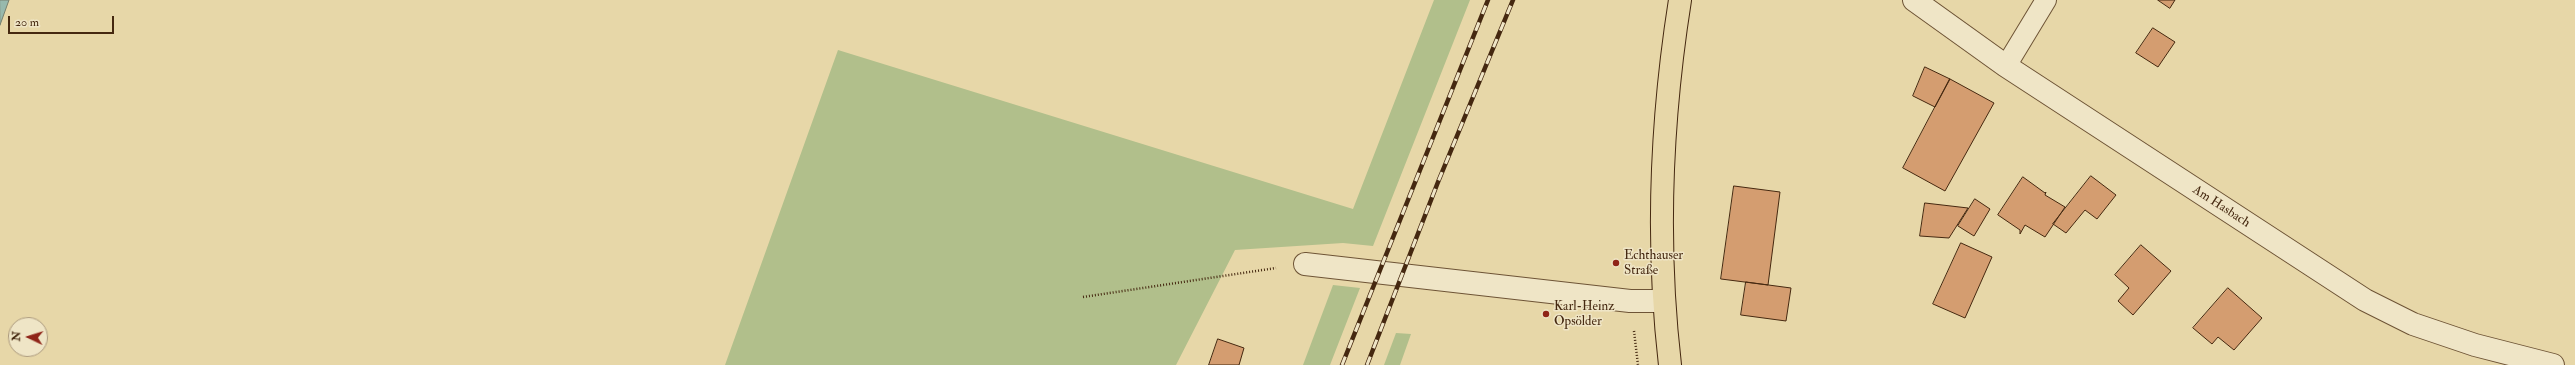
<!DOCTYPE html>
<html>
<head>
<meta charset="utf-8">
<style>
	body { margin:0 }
	#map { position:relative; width:2575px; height:365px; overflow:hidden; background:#e7d7a8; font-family:"IM FELL Double Pica",serif }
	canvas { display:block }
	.north { position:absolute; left:8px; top:317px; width:40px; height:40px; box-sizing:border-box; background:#efe5c6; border:1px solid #ab997d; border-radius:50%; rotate:274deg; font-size:11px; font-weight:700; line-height:16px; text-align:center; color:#452810 }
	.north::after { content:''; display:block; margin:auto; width:14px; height:18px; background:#8f2418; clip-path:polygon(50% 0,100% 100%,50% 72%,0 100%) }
	.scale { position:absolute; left:8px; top:16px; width:106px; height:18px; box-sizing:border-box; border:2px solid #452810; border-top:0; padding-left:5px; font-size:12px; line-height:14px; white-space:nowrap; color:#452810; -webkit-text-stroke:3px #efe5c6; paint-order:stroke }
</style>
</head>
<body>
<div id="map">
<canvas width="2575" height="365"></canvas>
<div class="north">N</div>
<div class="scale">20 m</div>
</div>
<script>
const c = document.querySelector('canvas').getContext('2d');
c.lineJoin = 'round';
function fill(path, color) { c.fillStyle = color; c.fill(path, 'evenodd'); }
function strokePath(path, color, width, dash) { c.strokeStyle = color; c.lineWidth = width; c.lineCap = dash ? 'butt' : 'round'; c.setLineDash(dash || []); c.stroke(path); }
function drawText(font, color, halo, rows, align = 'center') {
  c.font = font + ' "IM FELL Double Pica",serif'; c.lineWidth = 3; c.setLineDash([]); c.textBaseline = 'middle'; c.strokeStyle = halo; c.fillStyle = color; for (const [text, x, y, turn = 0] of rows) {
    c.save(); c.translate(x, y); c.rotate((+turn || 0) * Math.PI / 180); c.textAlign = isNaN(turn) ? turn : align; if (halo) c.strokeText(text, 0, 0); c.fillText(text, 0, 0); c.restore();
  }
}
const green = new Path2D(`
	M 1434,0 L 1470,0 L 1373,246 L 1343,243 L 1235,250 L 1176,365 L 725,365 L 838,50 L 1353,209 Z
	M 1333,285 L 1360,288 L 1330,365 L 1303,365 Z
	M 1396,333 L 1411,334 L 1400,365 L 1384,365 Z`);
const water = new Path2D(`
	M 0,0 L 9,0 L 0,25 Z`);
const building = new Path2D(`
	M 2158,0 L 2175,0 L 2170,8 Z
	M 2153,28 L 2175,42 L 2158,67 L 2136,53 Z
	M 1925,67 L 1950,79 L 1935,107 L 1913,96 Z
	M 1950,79 L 1994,103 L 1945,191 L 1903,168 Z
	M 2091,176 L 2116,195 L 2097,219 L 2085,210 L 2066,233 L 2053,224 Z
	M 2023,177 L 2045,193 L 2046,192 L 2045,195 L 2065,207 L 2045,237 L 2025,225 L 2020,234 L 2020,230 L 1998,215 Z
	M 1734,186 L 1780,192 L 1768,285 L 1721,279 Z
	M 1975,199 L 1990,209 L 1974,236 L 1958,226 Z
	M 1925,203 L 1968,208 L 1949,238 L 1920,236 Z
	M 1961,243 L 1992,257 L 1965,318 L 1933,304 Z
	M 2141,245 L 2171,271 L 2133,315 L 2118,301 L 2129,288 L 2115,275 Z
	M 1746,282 L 1791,288 L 1786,321 L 1741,315 Z
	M 2228,288 L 2262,318 L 2234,350 L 2218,337 L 2212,344 L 2193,328 Z
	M 1218,339 L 1244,348 L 1239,365 L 1209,365 Z`);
const path = new Path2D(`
	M 1083,297 L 1276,268
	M 1634,331 L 1638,365`);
const service = new Path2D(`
	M 2006,66 L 2046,0`);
const minor = new Path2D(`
	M 1914,0 L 2006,66 L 2365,300 L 2413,324 L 2475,345 L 2553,365
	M 1305,264 L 1630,301 L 1663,301`);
const primary = new Path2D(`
	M 1670,365 C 1656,244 1661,120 1680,0`);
const rail = new Path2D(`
	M 1342,365 L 1488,0
	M 1367,365 L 1438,182 L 1513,0`);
const markers = [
	[1616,263,4,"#8f2418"],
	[1546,314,4,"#8f2418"]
];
const streetNames = [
	["Am Hasbach",2221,207,33]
];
const poiNames = [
	["Echthauser",1624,256],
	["Straße",1624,271],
	["Karl-Heinz",1554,307],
	["Opsölder",1554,322]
];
fill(green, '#b1bf8b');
fill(water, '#97b9ad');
strokePath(water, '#767f6e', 1);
fill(building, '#d49d70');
strokePath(building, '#452810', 1);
strokePath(service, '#6e5436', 22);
strokePath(minor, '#6e5436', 24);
strokePath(primary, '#452810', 24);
strokePath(path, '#452810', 2.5, [1, 2]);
strokePath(service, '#efe5c6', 20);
strokePath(minor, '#efe5c6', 22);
strokePath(primary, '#e7d7a8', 22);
strokePath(rail, '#452810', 4.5);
strokePath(rail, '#efe5c6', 3, [9]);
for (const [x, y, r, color] of markers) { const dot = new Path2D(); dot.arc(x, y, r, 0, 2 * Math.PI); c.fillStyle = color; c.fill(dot); strokePath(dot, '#efe5c6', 1.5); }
drawText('13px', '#452810', '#efe5c6', streetNames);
drawText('13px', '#452810', '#efe5c6', poiNames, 'left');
</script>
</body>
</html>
